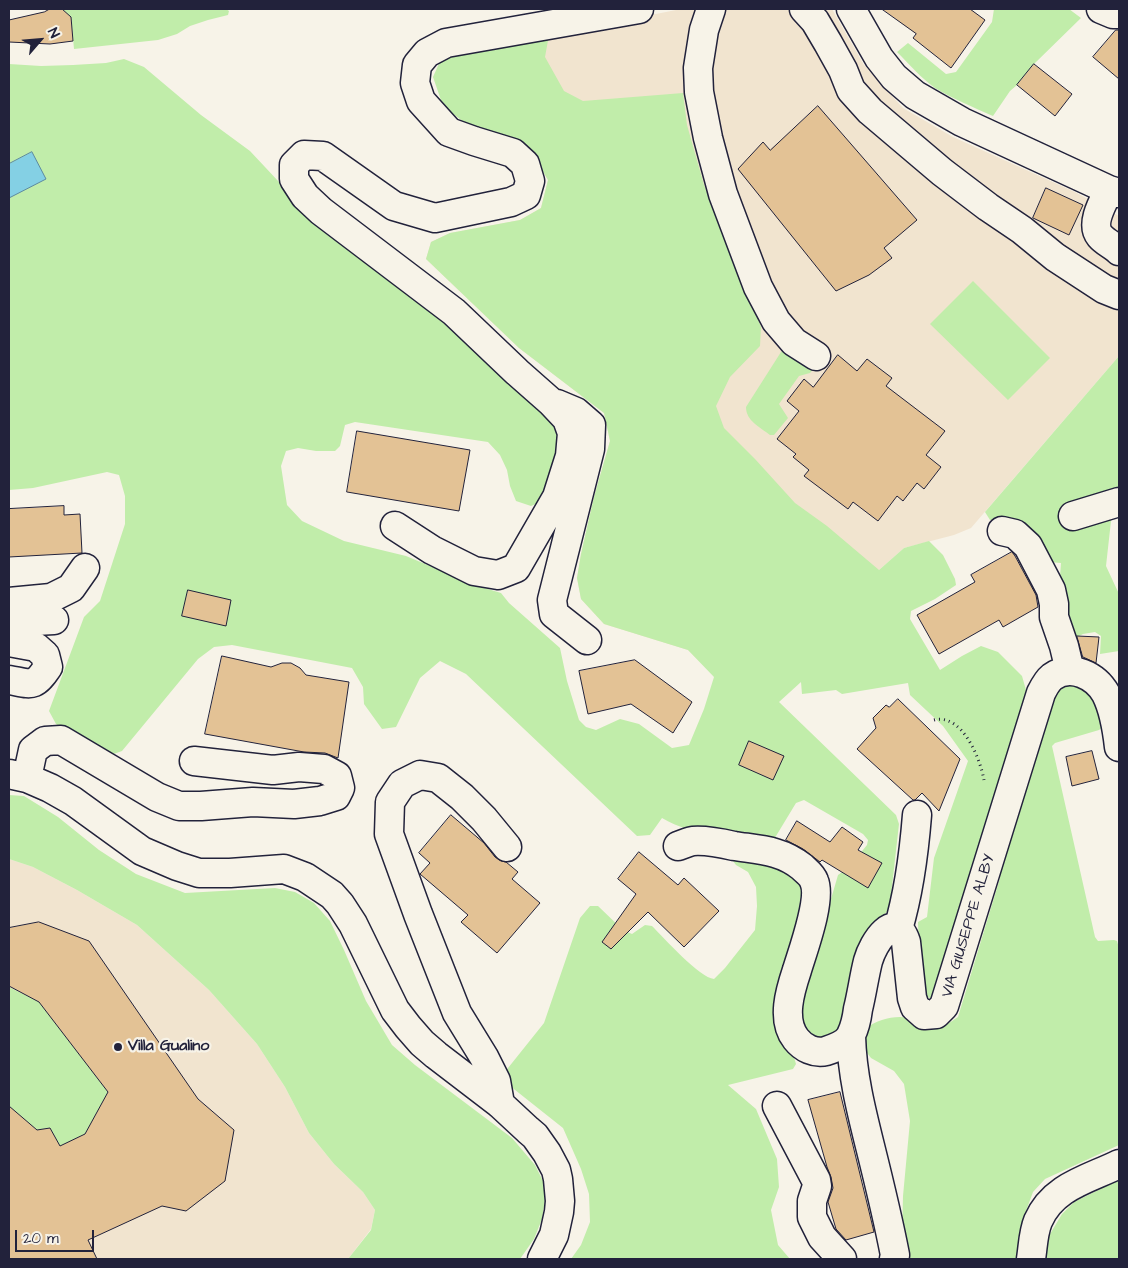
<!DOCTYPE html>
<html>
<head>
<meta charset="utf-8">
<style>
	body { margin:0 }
	#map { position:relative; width:1128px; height:1268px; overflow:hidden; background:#f7f3e8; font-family:"Architects Daughter",sans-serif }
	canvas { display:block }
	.frame { position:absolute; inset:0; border:10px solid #22223b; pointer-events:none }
	.north { position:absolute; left:15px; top:15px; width:50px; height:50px; -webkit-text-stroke:4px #f7f3e8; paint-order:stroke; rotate:63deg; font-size:14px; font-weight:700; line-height:20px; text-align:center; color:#22223b }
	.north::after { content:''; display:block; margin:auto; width:18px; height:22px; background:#22223b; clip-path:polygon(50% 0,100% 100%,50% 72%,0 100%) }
	.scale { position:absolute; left:15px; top:1230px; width:79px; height:22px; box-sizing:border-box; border:2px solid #22223b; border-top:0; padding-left:6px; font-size:15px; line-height:18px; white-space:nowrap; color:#22223b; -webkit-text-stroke:4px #f7f3e8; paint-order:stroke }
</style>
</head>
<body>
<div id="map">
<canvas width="1128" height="1268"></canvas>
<div class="frame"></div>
<div class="north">N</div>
<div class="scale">20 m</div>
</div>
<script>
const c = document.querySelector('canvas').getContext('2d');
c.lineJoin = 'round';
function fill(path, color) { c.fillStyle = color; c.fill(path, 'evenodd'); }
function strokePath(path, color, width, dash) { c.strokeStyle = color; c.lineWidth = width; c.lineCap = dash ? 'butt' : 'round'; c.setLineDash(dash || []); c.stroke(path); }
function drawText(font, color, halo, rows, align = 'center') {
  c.font = font + ' "Architects Daughter",sans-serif'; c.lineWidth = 4.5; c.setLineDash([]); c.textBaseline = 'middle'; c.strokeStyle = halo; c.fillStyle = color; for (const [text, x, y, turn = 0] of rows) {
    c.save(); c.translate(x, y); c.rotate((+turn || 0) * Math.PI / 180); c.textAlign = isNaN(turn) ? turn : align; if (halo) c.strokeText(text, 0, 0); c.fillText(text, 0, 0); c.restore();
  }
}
const built = new Path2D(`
	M 681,9 L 832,9 L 864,65 L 903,108 L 953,137 L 1075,192 L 1119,216 L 1119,356 L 971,528 L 954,535 L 904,548 L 879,570 L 715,677 L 688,650 L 604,624 L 581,599 L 577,578 L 581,554 L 594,497 L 610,441 L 604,413 L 519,348 L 426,259 L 431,242 L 450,233 L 520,220 L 541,208 L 548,180 L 527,145 L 465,123 L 433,77 L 461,53 Z
	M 9,859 L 33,867 L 77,890 L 137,925 L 209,990 L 257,1044 L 285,1087 L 309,1133 L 334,1164 L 363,1192 L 375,1210 L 371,1229 L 348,1259 L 9,1259 Z`);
const green = new Path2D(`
	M 62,9 L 226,9 L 229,11 L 228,15 L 208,20 L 190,26 L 177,34 L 158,40 L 74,49 L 71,17 Z
	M 994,9 L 1069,9 L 1081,18 L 1034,64 L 1017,85 L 1010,91 L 993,116 C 973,107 953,99 935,88 C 921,78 909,64 897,52 L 908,43 L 946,74 L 956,72 L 992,22 Z
	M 549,35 L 545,57 L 564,91 L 583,101 L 683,93 L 687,125 L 704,185 L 761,327 L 760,346 L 730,377 L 716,406 L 724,428 L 755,459 L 795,503 L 827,526 L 879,570 L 904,548 L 929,541 L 943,555 L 955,579 L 956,585 L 935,599 L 911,611 L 910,619 L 940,670 L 962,656 L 981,646 L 998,652 L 1022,676 L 1026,690 L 1025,700 L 939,995 L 930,998 L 922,995 L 920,978 L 918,922 L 927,917 L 934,858 L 968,761 L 943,726 L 910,695 L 908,683 L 842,694 L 836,690 L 802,694 L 801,682 L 779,702 L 896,815 L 899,824 L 890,904 L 889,908 L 862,949 L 840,1030 L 820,1040 L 808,1035 L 795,1014 L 805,963 L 831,899 L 838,875 L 849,867 L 867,845 L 868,840 L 863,834 L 804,800 L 796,803 L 773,841 C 737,837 693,837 662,818 L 650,835 L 637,836 L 466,674 L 440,661 L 420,678 L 396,727 L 382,729 L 364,704 L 363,687 L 352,668 L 232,645 L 214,647 L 198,659 L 122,751 L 108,756 L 76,741 L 56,724 L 49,711 L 84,617 L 100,601 L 125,524 L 125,496 L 119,475 L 107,472 L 33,488 L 9,490 L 9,64 L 41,66 L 73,65 L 106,63 L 124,59 L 144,67 L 201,115 L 250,151 L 294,198 L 436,310 L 563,432 L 543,501 L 531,506 L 516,501 L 510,486 L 507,470 L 500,455 L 488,442 L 355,422 L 345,425 L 340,446 L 335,451 L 316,451 L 298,448 L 286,451 L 281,466 L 287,505 L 302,521 L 344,541 L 406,556 L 478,586 L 501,593 L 509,603 L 560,648 L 567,681 L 579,720 L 586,727 L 596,730 L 620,719 L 639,724 L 672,748 L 689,745 L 704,709 L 714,677 L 688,650 L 604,624 L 581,599 L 577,578 L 581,554 L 594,497 L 610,441 L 604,413 L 519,348 L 426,259 L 431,242 L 450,233 L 520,220 L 541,208 L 548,180 L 527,145 L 465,123 L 443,106 L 433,77 L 441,59 L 461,53 Z
	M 973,281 L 1050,358 L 1008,400 L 930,324 Z
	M 787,347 L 814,368 L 810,373 L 799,376 L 779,404 L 788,418 L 774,435 L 770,435 C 760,427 746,421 746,407 L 781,352 Z
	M 1119,356 L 1119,488 L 1075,504 L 1065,516 L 1064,527 L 1070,524 L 1110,517 L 1111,521 L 1106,566 L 1119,594 L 1119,651 L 1100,654 L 1101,636 L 1095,632 L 1083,634 L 1075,638 L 1059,590 L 1061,563 L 1049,562 L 1008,519 L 990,520 L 985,512 Z
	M 1073,682 L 1092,691 L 1104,726 L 1099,730 L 1055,743 L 1052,746 L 1095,937 L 1098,941 L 1114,940 L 1117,941 L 1119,948 L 1119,1145 L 1045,1179 L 1033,1192 L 1026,1211 L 1020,1259 L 904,1259 L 902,1236 L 903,1196 L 910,1121 L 904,1084 L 894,1071 L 871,1058 L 864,1049 L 860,1036 C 862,1033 865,1029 868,1027 C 877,1020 901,1013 912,1020 C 918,1023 922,1028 929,1029 C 938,1030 951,1022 958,1017 L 1000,878 L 1000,872 L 1014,831 L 1053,693 L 1056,687 Z
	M 9,795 L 24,796 L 58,817 L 99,850 L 136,874 L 185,893 L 275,888 L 295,892 L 314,903 L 330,921 L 344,950 L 366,1001 L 392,1045 L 415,1065 L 512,1138 L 535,1165 L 543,1181 L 545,1200 L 542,1219 L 534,1239 L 520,1259 L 348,1259 L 371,1230 L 375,1210 L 363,1192 L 334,1164 L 309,1133 L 285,1087 L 257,1044 L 209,990 L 137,925 L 77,890 L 33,867 L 9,859 Z
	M 729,856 L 787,864 L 806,891 L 793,1054 L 796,1064 L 793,1069 L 728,1085 L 756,1109 L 777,1159 L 779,1187 L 771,1210 L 778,1245 L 790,1259 L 571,1259 L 581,1245 L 590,1222 L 589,1194 L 581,1169 L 563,1128 L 500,1078 L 544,1023 L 580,918 L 590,906 L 598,906 L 623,930 L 632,934 L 645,925 L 652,926 C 664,938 700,978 714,979 L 725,968 L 755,930 L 757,906 L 756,887 L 748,872 L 736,865 Z
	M 9,987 L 39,1002 L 108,1092 L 85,1134 L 60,1146 L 50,1128 L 37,1130 L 14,1111 L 9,1109 Z
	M 1119,1180 L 1119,1259 L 1042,1259 L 1047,1239 L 1062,1214 L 1074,1202 Z`);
const water = new Path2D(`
	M 32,152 L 46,179 L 9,198 L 9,164 Z`);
const building = new Path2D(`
	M 50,9 L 62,9 L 71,17 L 73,41 L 50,44 L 9,42 L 9,20 L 44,12 Z
	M 882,9 L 970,9 L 985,20 L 951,68 L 913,38 L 916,34 Z
	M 1116,30 L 1119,30 L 1119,79 L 1093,57 Z
	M 1034,64 L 1072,94 L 1055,116 L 1017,85 Z
	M 818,106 L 917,220 L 884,248 L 892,258 L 869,275 L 836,291 L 738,169 L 763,142 L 770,150 Z
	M 1046,188 L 1083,205 L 1069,235 L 1033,218 Z
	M 838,355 L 857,371 L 867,359 L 892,378 L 886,386 L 945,431 L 926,455 L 941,467 L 924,489 L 917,483 L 903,501 L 897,496 L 878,521 L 853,502 L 848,509 L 804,476 L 809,470 L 793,457 L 796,454 L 777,439 L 799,411 L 787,401 L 804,379 L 813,387 Z
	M 357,431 L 470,450 L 459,511 L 347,492 Z
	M 64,506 L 64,515 L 80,514 L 82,553 L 9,557 L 9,509 Z
	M 1012,552 L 1015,556 L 1036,595 L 1038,607 L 1003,627 L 999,620 L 939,654 L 917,615 L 975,582 L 971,575 Z
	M 188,590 L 231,600 L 226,626 L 182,616 Z
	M 1077,636 L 1099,637 L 1096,663 L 1083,657 Z
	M 222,656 L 271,667 L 282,663 L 291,663 L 300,668 L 306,675 L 349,682 L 338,758 L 325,753 L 304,752 L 205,734 Z
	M 635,660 L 692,702 L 673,733 L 631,704 L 588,714 L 579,671 Z
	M 898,699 L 960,759 L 939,811 L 922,793 L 915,800 L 913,800 L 857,749 L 876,728 L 873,718 L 886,705 L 889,707 Z
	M 749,741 L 784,756 L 773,780 L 739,765 Z
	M 1092,751 L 1099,779 L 1072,786 L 1066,757 Z
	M 451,815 L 484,843 L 495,857 L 501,861 L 506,862 L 518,872 L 512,879 L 540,903 L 497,953 L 461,922 L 468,915 L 420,874 L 430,863 L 419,853 Z
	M 797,821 L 830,842 L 842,827 L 863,842 L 858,850 L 882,863 L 868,888 L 822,860 L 820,862 L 803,849 L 786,840 Z
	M 639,852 L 678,885 L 684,878 L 719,911 L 684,947 L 648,912 L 611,949 L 602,942 L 636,894 L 618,879 Z
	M 39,922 L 89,941 L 198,1099 L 234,1130 L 225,1181 L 186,1211 L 162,1206 L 88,1240 L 97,1259 L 9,1259 L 9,1106 L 37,1130 L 50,1128 L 60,1146 L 85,1134 L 108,1092 L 39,1002 L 9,986 L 9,928 Z
	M 840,1092 L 874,1232 L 846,1240 L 836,1229 L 828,1202 L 833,1188 L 831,1177 L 827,1167 L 808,1100 Z`);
const path = new Path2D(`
	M 934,720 C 962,713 980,758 984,780`);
const minor = new Path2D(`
	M 711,9 L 704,30 L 698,68 L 699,92 L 708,138 L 723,194 L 758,287 L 776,321 L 794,342 L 816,356
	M 804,9 L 815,21 L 828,43 L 843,70 L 851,90 L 870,111 L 942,172 L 988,207 L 1022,230 L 1055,257 L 1104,289 L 1119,295
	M 851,9 L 879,58 L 894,77 L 915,95 L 962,122 L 1109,190 L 1119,193
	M 1101,9 L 1113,14 L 1119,14
	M 1109,190 C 1103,202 1090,224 1100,236 C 1105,242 1114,246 1119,251
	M 557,404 L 576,412 L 591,425 L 590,449 L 552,600 L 554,614 L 587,640
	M 1073,516 L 1119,502
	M 395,526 L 432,550 L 474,571 L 498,575 L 516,568 L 557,497 L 570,456 L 572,433 L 567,419 L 551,402 L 517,372 L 454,312 L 321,211 L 305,196 L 294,179 L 294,165 L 304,155 L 323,156 L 394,206 L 435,218 L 511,202 L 526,195 L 530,181 L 525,164 L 513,153 L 474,141 L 449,132 L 421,101 L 415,83 L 417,65 L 427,53 L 446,43 L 639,9
	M 1002,531 L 1015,534 L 1028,546 L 1051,590 L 1054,604 L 1054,617 L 1064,646 L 1070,671
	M 9,602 L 51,598 L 71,588 L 85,568
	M 9,618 L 35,621 L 54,620
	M 9,642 L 36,647 L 45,655 L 48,667 C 34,688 32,684 9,680
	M 9,774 L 27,778 L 50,788 L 73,801 L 142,851 L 177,866 L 199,873 L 230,873 L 284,869 L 305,877 L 332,895 L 340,904 L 353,924 L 395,1010 L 408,1027 L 422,1043 L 436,1055 L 500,1104 L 528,1130 L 535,1136 L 547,1153 L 556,1170 L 558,1179 L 560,1201 L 559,1212 L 554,1235 L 542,1259
	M 27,778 L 33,750 L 45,741 L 61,740 L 157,797 L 179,806 L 201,806 L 253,802 L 294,804 L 320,801 L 336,796 L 340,788 L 337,776 L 324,769 L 299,767 L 273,770 L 194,761
	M 678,846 C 683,844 688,842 693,841 C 706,840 721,843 734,846 C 760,850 781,850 802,867 C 806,871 812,875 814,881 C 822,899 803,950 797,970 C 790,991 781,1020 796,1039 C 803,1048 815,1054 826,1051 C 835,1048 847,1044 851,1035 C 855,1027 857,1017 858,1009 C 862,993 864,977 868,961 C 873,943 895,908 906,942 L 912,998 L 915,1007 L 924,1015 L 936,1014 L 944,1006 L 1041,693 C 1044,687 1047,681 1052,677 C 1071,663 1096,676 1106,694 C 1114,710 1117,729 1119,747
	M 898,929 C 909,892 914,853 917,815
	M 851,1036 C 852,1074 861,1110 870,1146 C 879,1182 888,1219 895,1255 L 894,1259
	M 500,1104 L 496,1081 L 484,1057 L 457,1013 L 418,914 L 389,834 L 390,802 L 402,784 L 420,775 L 438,778 L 462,797 L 484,819 L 507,847
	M 777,1106 L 816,1180 L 817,1186 L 812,1201 L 812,1217 L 822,1237 L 842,1259
	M 1031,1259 C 1033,1247 1033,1233 1038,1221 C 1053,1186 1089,1179 1119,1164`);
const markers = [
	[118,1047,5,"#22223b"]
];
const streetNames = [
	["VIA GIUSEPPE ALBY",969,926,-73]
];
const poiNames = [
	["Villa Gualino",128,1047]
];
fill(built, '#f1e4cf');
fill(green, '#c1edaa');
fill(water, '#84d0e4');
strokePath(water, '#5d8aa0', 1);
fill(building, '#e3c295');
strokePath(building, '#22223b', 1);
strokePath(minor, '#22223b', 31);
strokePath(path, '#22223b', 3, [1, 4]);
strokePath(minor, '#f7f3e8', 28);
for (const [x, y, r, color] of markers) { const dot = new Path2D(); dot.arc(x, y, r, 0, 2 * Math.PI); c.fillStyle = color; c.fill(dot); strokePath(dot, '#f7f3e8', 2); }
drawText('16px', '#22223b', '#f7f3e8', streetNames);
drawText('bold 16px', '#22223b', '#f7f3e8', poiNames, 'left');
</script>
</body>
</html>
